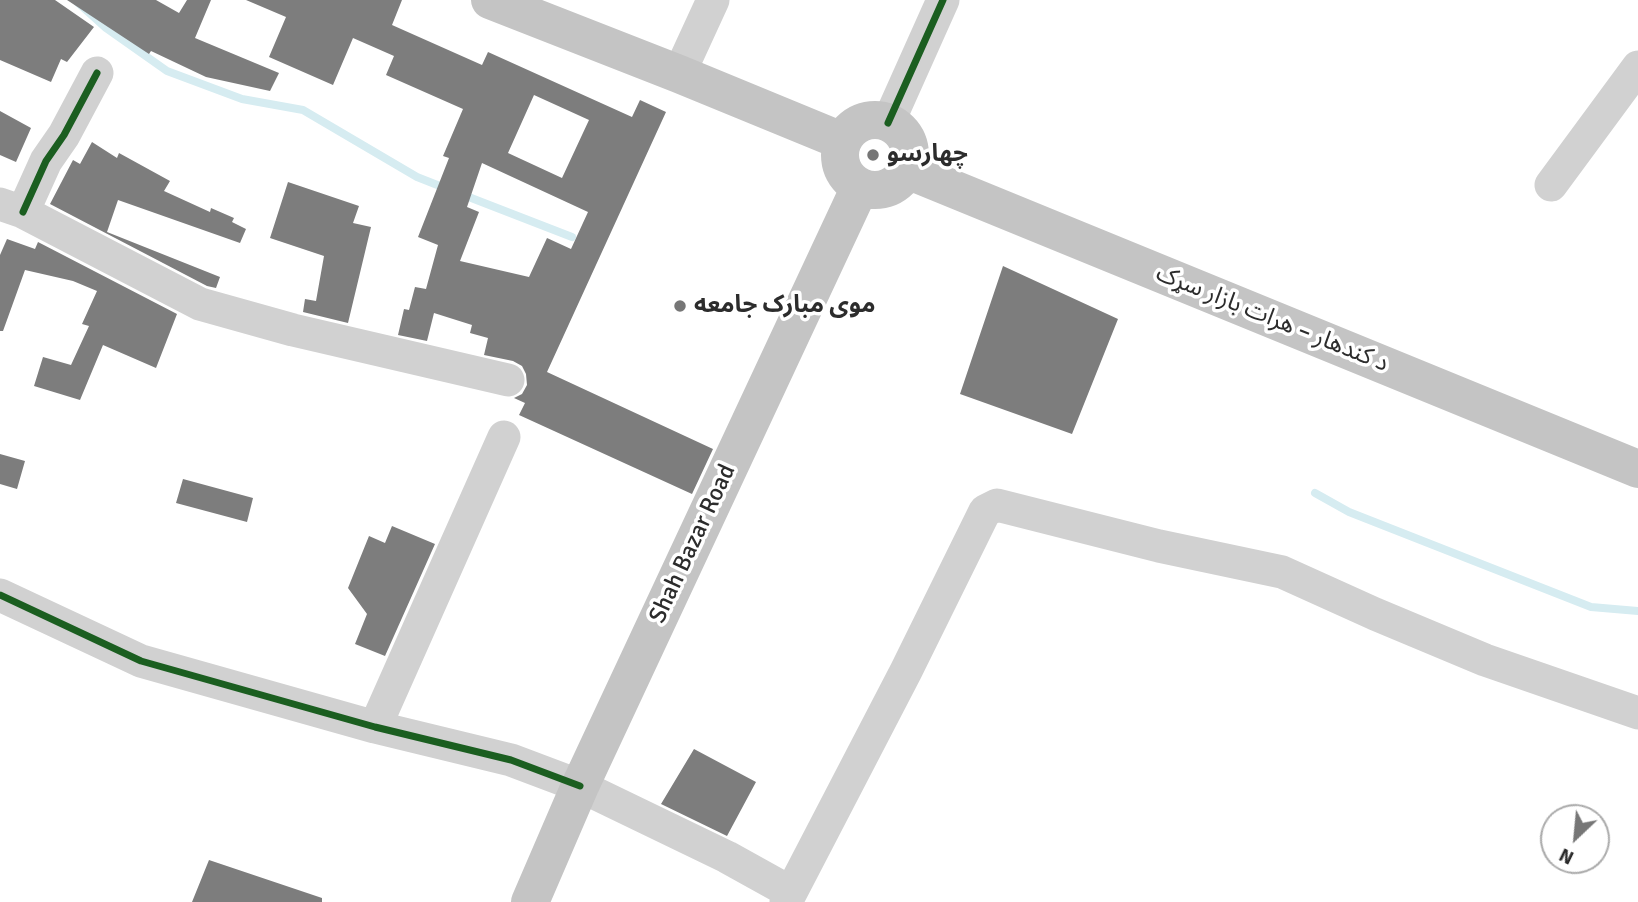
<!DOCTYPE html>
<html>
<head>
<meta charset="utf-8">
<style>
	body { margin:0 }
	#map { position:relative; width:1638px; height:902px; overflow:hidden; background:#fff; font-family:Signika,sans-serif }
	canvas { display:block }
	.north { position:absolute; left:1540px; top:804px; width:70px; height:70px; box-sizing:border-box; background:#fff; border:2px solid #ababab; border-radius:50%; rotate:206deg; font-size:19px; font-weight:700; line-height:28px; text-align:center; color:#2c2c2c }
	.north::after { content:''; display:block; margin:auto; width:24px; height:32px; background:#767676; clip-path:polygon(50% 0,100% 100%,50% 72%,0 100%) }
</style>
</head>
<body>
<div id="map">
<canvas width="1638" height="902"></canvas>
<div class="north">N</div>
</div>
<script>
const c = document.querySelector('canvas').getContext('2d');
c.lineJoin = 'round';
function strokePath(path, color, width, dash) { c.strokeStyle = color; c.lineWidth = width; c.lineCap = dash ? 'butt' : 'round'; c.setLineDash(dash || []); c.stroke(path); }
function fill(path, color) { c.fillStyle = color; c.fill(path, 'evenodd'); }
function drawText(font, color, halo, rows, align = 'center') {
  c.font = font + ' Signika,"Noto Sans Arabic",sans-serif'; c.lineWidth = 7; c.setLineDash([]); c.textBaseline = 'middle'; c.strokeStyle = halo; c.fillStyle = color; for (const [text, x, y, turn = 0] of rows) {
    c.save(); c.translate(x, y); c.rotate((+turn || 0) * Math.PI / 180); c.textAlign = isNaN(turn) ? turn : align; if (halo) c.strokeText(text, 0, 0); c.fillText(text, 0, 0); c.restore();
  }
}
const stream = new Path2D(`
	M 75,0 L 106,28 L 167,71 L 242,99 L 303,110 L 417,177 L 445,188
	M 461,194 L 572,237
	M 1315,493 L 1349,512 L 1591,607 L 1638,611`);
const building = new Path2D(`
	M 0,0 L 55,0 L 94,27 L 67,62 L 61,59 L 51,82 L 0,60 Z
	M 67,0 L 156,0 L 179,13 L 187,0 L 211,0 L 195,38 L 279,73 L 270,91 L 206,77 L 151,51 L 149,54 Z
	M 246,0 L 402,0 L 392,25 L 482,65 L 488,52 L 632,117 L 640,100 L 666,112 L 547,372 L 713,449 L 692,494 L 519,415 L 525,403 L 514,398 L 522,394 L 527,385 L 526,374 L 522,366 L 513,361 L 484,355 L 488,338 L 470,333 L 472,325 L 434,313 L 427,341 L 398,335 L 404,309 L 409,310 L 415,287 L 426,289 L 438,245 L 418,237 L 449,158 L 443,156 L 463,109 L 386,75 L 394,56 L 353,38 L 333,85 L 269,57 L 286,17 ZM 534,95 L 589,120 L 562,178 L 508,153 ZM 482,163 L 588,212 L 571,249 L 547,238 L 529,277 L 460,261 L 479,212 L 467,207 Z
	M 0,111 L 31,128 L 16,162 L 0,155 Z
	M 92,142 L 117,158 L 119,153 L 170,181 L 164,191 L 210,212 L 211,208 L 234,218 L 232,222 L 246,229 L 240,243 L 118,200 L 107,232 L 220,277 L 216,288 L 207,286 L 50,204 L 73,160 L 80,164 Z
	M 288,182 L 359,206 L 353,223 L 371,227 L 348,323 L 303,312 L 305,299 L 316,301 L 324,256 L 270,238 Z
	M 7,239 L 35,249 L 38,242 L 177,314 L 156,368 L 103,345 L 80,400 L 34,386 L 43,357 L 71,365 L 89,326 L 82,324 L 97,291 L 73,281 L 25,270 L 3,331 L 0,331 L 0,255 Z
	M 1003,266 L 1118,319 L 1072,434 L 960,394 Z
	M 0,454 L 25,461 L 17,489 L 0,484 Z
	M 183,479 L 253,498 L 247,522 L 176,503 Z
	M 392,526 L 435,544 L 385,656 L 355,644 L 367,614 L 348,588 L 369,536 L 385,543 Z
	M 694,749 L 756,782 L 727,836 L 661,804 Z
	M 209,860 L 322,898 L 322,902 L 192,902 Z`);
const minor = new Path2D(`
	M 679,74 L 713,0
	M 888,123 L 943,0
	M 1551,185 L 1638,67
	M 0,204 L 23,212 L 200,304 L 293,330 L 508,380
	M 23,212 L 46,161 L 64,135 L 97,73
	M 0,595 L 141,661 L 375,727 L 511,760 L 580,786 L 727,857 L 790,892
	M 375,727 L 504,437
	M 786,902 L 906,671 L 981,519 L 985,511 L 997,505 L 1159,546 L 1282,572 L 1375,614 L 1485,660 L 1638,713`);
const major = new Path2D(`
	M 490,0 L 679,74 L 842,141
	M840 155a35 35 0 1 1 70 0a35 35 0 1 1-70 0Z
	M 907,170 L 1638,469
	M 530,902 L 580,786 L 860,187`);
const cycleway = new Path2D(`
	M 888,123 L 943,0
	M 23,212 L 46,161 L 64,135 L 97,73
	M 0,595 L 141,661 L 375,727 L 511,760 L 580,786`);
const markers = [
	[873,155,7,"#767676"],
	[680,306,7,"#767676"]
];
const poiNames = [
	["چهارسو",887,155],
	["موی مبارک جامعه",694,306]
];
const streetNames = [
	["د کندهار – هرات بازار سړک",1272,319,22],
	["Shah Bazar Road",693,544,-65]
];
strokePath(stream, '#d6ecf1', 8);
fill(building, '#7d7d7d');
strokePath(minor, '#d1d1d1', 33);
strokePath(major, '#c4c4c4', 38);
strokePath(cycleway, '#1b5e20', 7);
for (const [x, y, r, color] of markers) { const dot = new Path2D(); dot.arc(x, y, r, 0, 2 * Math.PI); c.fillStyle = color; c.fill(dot); strokePath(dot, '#fff', 2.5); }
drawText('bold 24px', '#2c2c2c', '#fff', poiNames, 'left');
drawText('24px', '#2c2c2c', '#fff', streetNames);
</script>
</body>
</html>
